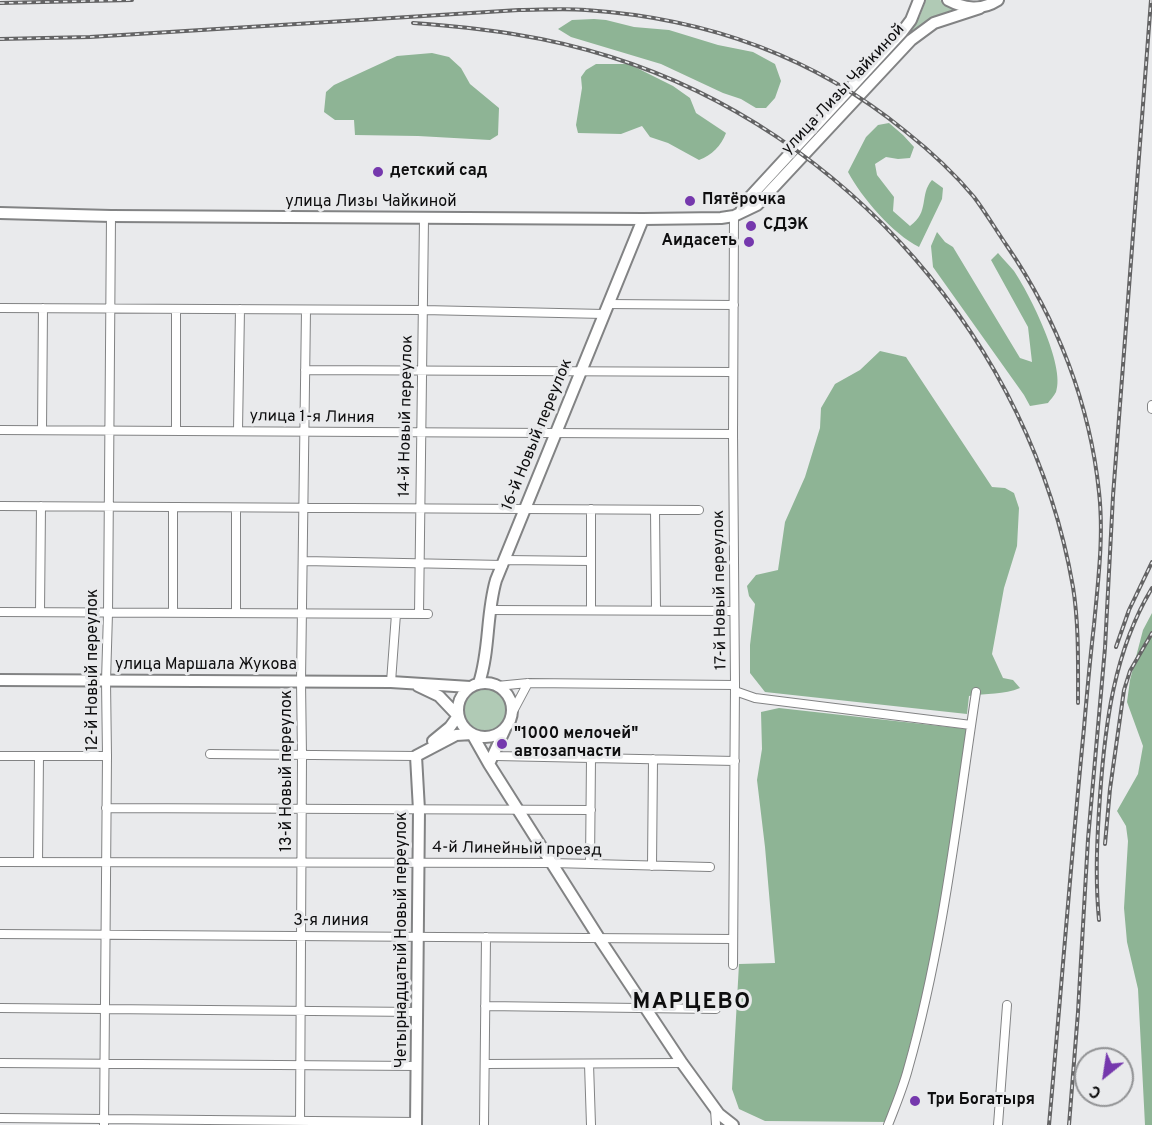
<!DOCTYPE html>
<html>
<head>
<meta charset="utf-8">
<style>
	body { margin:0 }
	#map { position:relative; width:1152px; height:1125px; overflow:hidden; background:#e9eaec; font-family:Overpass,sans-serif }
	canvas { display:block }
	.north { position:absolute; left:1074px; top:1047px; width:60px; height:60px; box-sizing:border-box; background:#e9eaec; border:2px solid #919294; border-radius:50%; rotate:210deg; font-size:16px; font-weight:700; line-height:24px; text-align:center; color:#0e0e0f }
	.north::after { content:''; display:block; margin:auto; width:21px; height:27px; background:#7538ad; clip-path:polygon(50% 0,100% 100%,50% 72%,0 100%) }
</style>
</head>
<body>
<div id="map">
<canvas width="1152" height="1125"></canvas>
<div class="north">С</div>
</div>
<script>
const c = document.querySelector('canvas').getContext('2d');
c.lineJoin = 'round';
function fill(path, color) { c.fillStyle = color; c.fill(path, 'evenodd'); }
function strokePath(path, color, width, dash) { c.strokeStyle = color; c.lineWidth = width; c.lineCap = dash ? 'butt' : 'round'; c.setLineDash(dash || []); c.stroke(path); }
function drawText(font, color, halo, rows, align = 'center') {
  c.font = font + ' Overpass,sans-serif'; c.lineWidth = 6; c.setLineDash([]); c.textBaseline = 'middle'; c.strokeStyle = halo; c.fillStyle = color; for (const [text, x, y, turn = 0] of rows) {
    c.save(); c.translate(x, y); c.rotate((+turn || 0) * Math.PI / 180); c.textAlign = isNaN(turn) ? turn : align; if (halo) c.strokeText(text, 0, 0); c.fillText(text, 0, 0); c.restore();
  }
}
const green = new Path2D(`
	M 926,0 L 940,0 L 955,10 L 933,19 L 755,202 L 753,199 L 907,33 L 920,16 Z
	M462 710a23 23 0 1 1 46 0a23 23 0 1 1-46 0Z`);
const forest = new Path2D(`
	M 594,19 L 606,20 L 634,27 L 669,30 L 718,45 L 753,52 L 775,64 L 781,81 L 775,98 L 766,108 L 756,108 L 741,99 L 723,93 L 661,64 L 571,37 L 558,29 L 572,20 Z
	M 432,53 L 449,57 L 461,68 L 470,84 L 499,108 L 498,135 L 490,140 L 418,136 L 355,135 L 354,120 L 335,120 L 324,112 L 326,92 L 334,85 L 397,56 Z
	M 596,64 L 629,64 L 673,86 L 690,98 L 696,113 L 726,133 C 721,146 712,155 699,160 L 668,143 L 650,137 L 642,126 L 621,134 L 578,133 L 576,125 L 582,88 L 581,77 L 586,70 Z
	M 889,123 L 903,135 L 914,147 L 910,158 L 898,159 L 886,157 L 875,164 L 877,175 L 894,197 L 893,211 L 910,226 C 930,212 919,195 932,180 L 943,188 L 942,199 L 919,247 C 893,234 861,197 848,172 L 866,137 L 878,125 Z
	M 937,232 L 945,242 L 953,247 L 1020,358 L 1032,362 L 1028,327 L 991,260 L 998,253 C 1003,259 1009,265 1014,271 C 1029,293 1066,366 1056,392 C 1054,396 1050,400 1048,403 L 1030,406 L 1024,395 L 933,267 L 931,246 Z
	M 880,351 L 906,357 L 992,487 L 1005,488 L 1014,493 L 1019,508 L 1017,546 L 1004,588 L 992,654 L 1003,678 L 1013,680 L 1020,688 C 1004,695 986,693 969,696 L 967,714 L 765,692 L 750,673 L 750,645 L 755,604 L 749,596 L 747,586 L 756,575 L 778,570 L 785,522 L 805,477 L 820,428 L 821,408 L 835,384 L 860,370 Z
	M 1152,613 L 1152,1125 L 1145,1125 L 1138,989 L 1127,942 L 1124,908 L 1128,841 L 1126,826 L 1117,811 L 1138,774 L 1143,746 L 1127,702 L 1130,680 L 1143,630 Z
	M 779,708 L 967,729 L 939,918 L 923,994 L 890,1122 L 765,1121 L 739,1109 L 732,1089 L 739,964 L 775,963 L 765,847 L 757,780 L 762,749 L 761,712 Z`);
const street = new Path2D(`
	M 608,304 L 734,305
	M 0,308 L 423,310 L 604,314
	M 305,370 L 733,372
	M 1152,409 L 1152,405
	M 0,430 L 733,434
	M 42,430 L 43,308
	M 238,430 L 240,309
	M 176,431 L 176,309
	M 0,506 L 699,510
	M 236,508 L 236,613
	M 655,510 L 656,610
	M 505,560 L 590,561
	M 304,561 L 503,565
	M 490,610 L 734,611
	M 591,610 L 591,509
	M 0,612 L 428,614
	M 40,612 L 41,506
	M 173,613 L 173,507
	M 419,614 L 424,218
	M 391,682 L 396,614
	M 497,686 L 528,683 L 735,685
	M 735,691 L 755,698 L 971,725
	M 511,715 L 528,683
	M 494,752 L 496,756 L 735,761
	M 210,754 L 416,756
	M 0,756 L 107,756
	M 106,808 L 591,810
	M 0,862 L 552,863 L 710,867
	M 38,862 L 39,756
	M 590,864 L 591,758
	M 652,866 L 653,759
	M 0,934 L 733,939
	M 733,965 L 735,685 L 733,434 L 734,216
	M 485,1006 L 716,1009
	M 0,1008 L 417,1012
	M 0,1063 L 417,1066
	M 485,1064 L 682,1063
	M 589,1064 L 591,1125
	M 715,1109 L 716,1125
	M 0,1118 L 416,1122
	M 104,1125 L 107,756 L 106,681 L 108,613 L 111,216
	M 300,1125 L 302,756 L 301,681 L 306,310
	M 484,1125 L 486,937
	M 888,1125 C 895,1107 903,1088 908,1069 C 943,946 957,818 976,692
	M 998,1125 L 1007,1005`);
const secondary = new Path2D(`
	M 948,0 C 965,9 981,11 998,0
	M 741,211 L 749,198 L 902,32 L 911,20 L 919,0
	M 0,213 L 111,216 L 643,219 L 721,218 L 734,216 L 757,205 L 911,40 L 934,23 L 980,8
	M 0,680 L 391,682 L 470,687
	M458 710a27 27 0 1 1 54 0a27 27 0 1 1-54 0Z
	M 479,683 C 490,650 486,614 496,580 L 643,219
	M 418,686 L 439,696 L 458,716 L 450,727 L 433,741
	M 416,756 L 456,735 L 472,734 L 489,764 L 599,938 L 682,1063 L 719,1114 L 733,1125
	M 489,764 L 505,729
	M 416,1125 L 419,810 L 416,756`);
const rail = new Path2D(`
	M 0,3 L 132,0
	M 413,23 C 482,28 545,36 611,57 C 847,131 1031,344 1073,587 C 1079,624 1078,665 1078,703
	M 0,39 L 90,37 L 519,10 C 541,10 564,8 586,10 C 705,18 812,55 905,131 C 929,150 954,173 974,197 C 986,213 996,230 1007,246 C 1057,319 1090,404 1099,492 C 1104,536 1098,581 1094,625 C 1090,659 1087,693 1084,728 C 1071,860 1061,993 1049,1125
	M 1116,647 L 1129,610 L 1152,562
	M 1105,844 L 1110,789 L 1124,690 L 1130,671 L 1152,633
	M 1099,920 C 1095,878 1097,838 1100,796 C 1105,724 1114,651 1152,588
	M 1069,1125 L 1078,1012 L 1088,839 L 1105,648 L 1113,496 L 1151,0`);
const markers = [
	[378,172,6,"#7538ad"],
	[690,201,6,"#7538ad"],
	[751,226,6,"#7538ad"],
	[749,242,6,"#7538ad"],
	[502,744,6,"#7538ad"],
	[915,1101,6,"#7538ad"]
];
const streetNames = [
	["улица Лизы Чайкиной",844,90,-47],
	["улица Лизы Чайкиной",371,203],
	["14-й Новый переулок",407,416,-89],
	["улица 1-я Линия",312,418,1],
	["16-й Новый переулок",538,435,-68],
	["17-й Новый переулок",721,590,-91],
	["улица Маршала Жукова",206,666],
	["12-й Новый переулок",94,670,-90],
	["13-й Новый переулок",288,771,-90],
	["4-й Линейный проезд",517,850,1],
	["3-я линия",331,922],
	["Четырнадцатый Новый переулок",403,940,-90]
];
const poiNames = [
	["детский сад",390,172],
	["Пятёрочка",702,201],
	["СДЭК",763,226],
	["Аидасеть",737,242,"right"],
	["\"1000 мелочей\"",514,735],
	["автозапчасти",514,753],
	["Три Богатыря",927,1101]
];
const districtNames = [
	["МАРЦЕВО",692,1004]
];
fill(green, '#b0cab5');
fill(forest, '#8eb495');
strokePath(street, '#828384', 10);
strokePath(secondary, '#828384', 14);
strokePath(street, '#fff', 8);
strokePath(secondary, '#fff', 10);
strokePath(rail, '#636364', 4);
strokePath(rail, '#e9eaec', 1.5, [4.5]);
for (const [x, y, r, color] of markers) { const dot = new Path2D(); dot.arc(x, y, r, 0, 2 * Math.PI); c.fillStyle = color; c.fill(dot); strokePath(dot, '#e9eaec', 2); }
drawText('16px', '#0e0e0f', '#e9eaec', streetNames);
drawText('bold 16px', '#0e0e0f', '#e9eaec', poiNames, 'left');
c.letterSpacing = '1.5px';
drawText('bold 22px', '#0e0e0f', '#e9eaec', districtNames);
c.letterSpacing = '0px';
</script>
</body>
</html>
